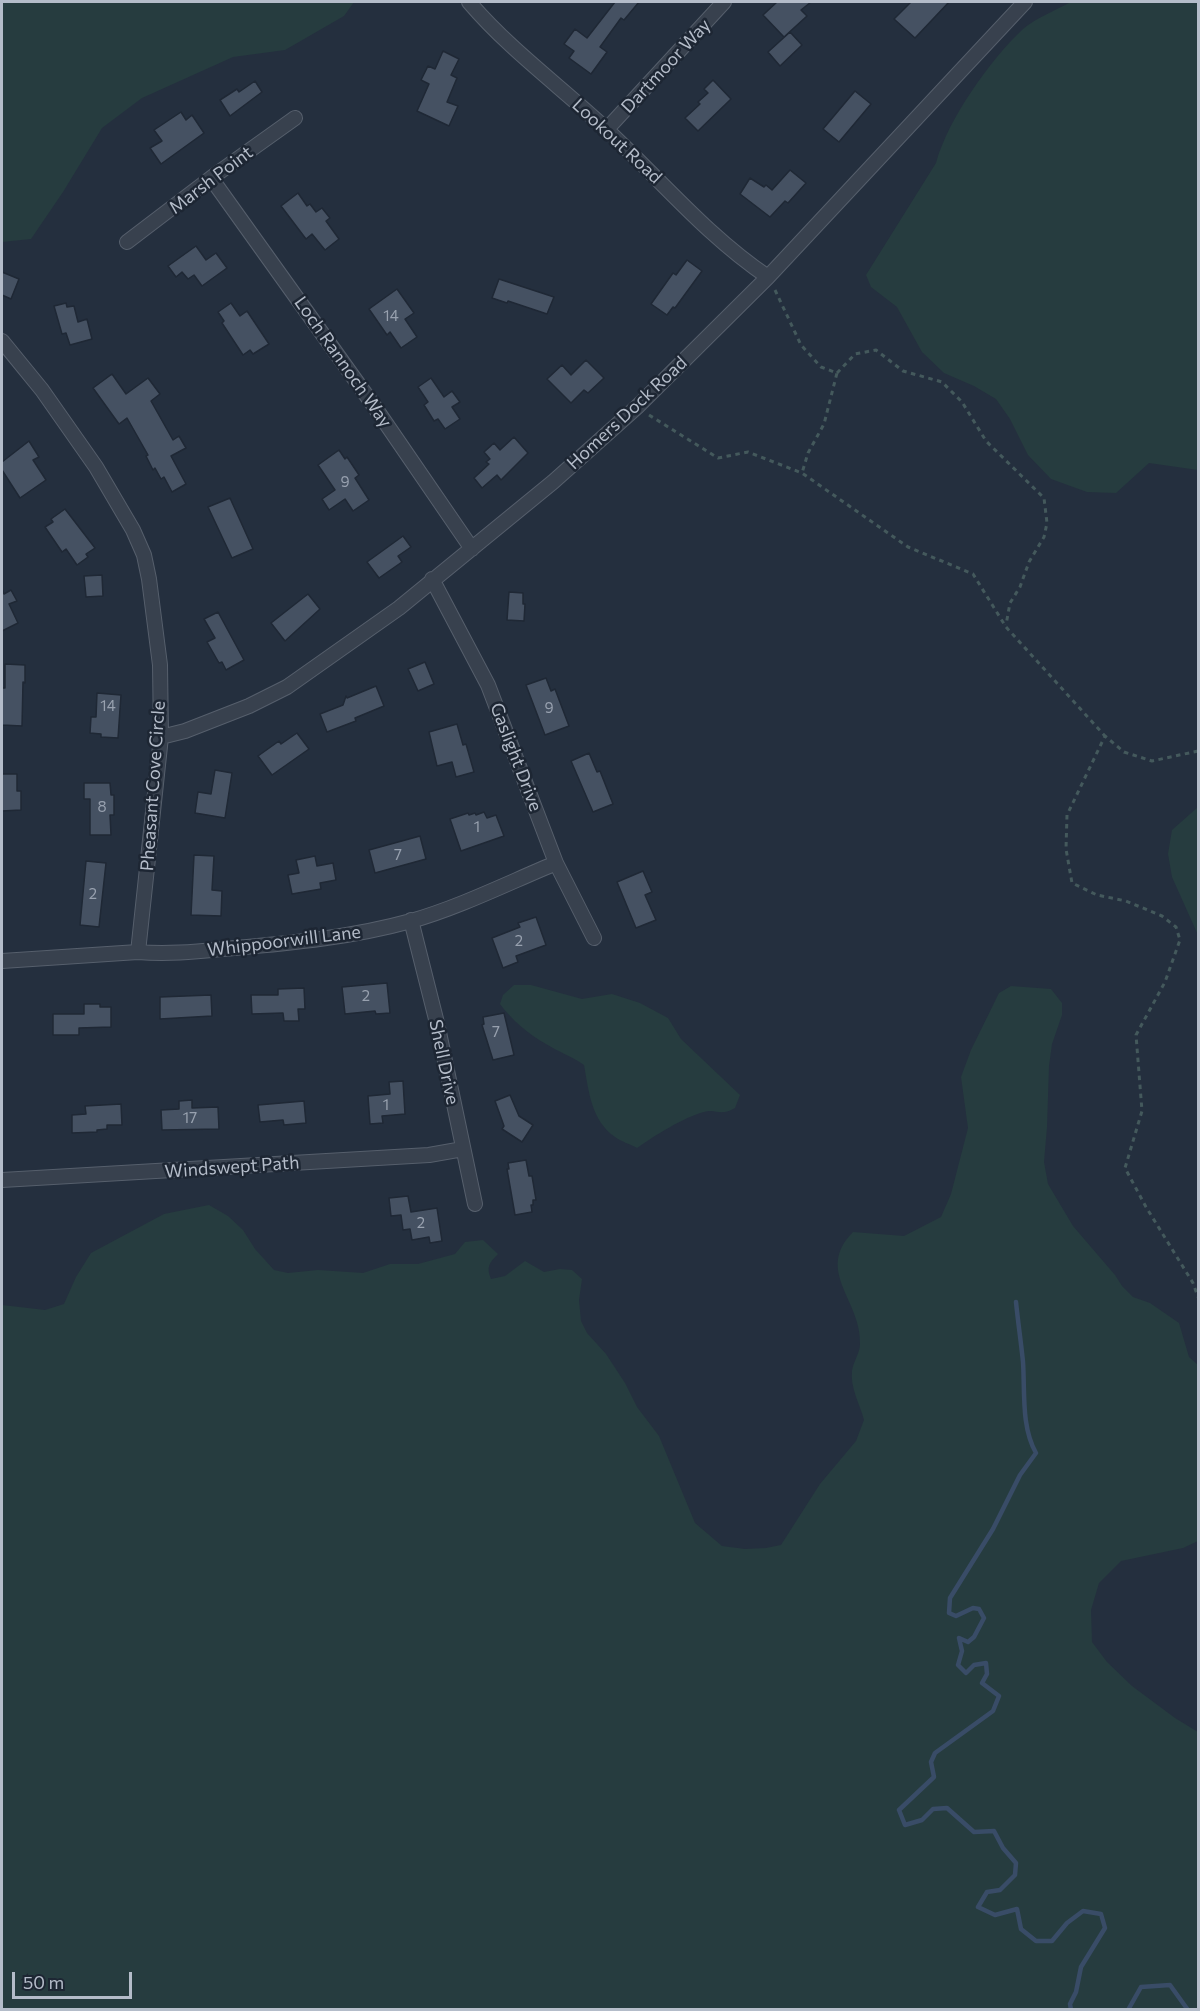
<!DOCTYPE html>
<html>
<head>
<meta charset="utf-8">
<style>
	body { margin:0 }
	#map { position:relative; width:1200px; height:2011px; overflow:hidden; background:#242f3e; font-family:Commissioner,sans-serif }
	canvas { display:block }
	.frame { position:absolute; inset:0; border:3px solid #b4bcc9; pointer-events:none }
	.scale { position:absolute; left:12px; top:1972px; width:120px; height:27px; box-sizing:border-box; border:3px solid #b4bcc9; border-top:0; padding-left:8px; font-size:18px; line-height:21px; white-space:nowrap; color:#b4bcc9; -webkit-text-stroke:4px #1d2633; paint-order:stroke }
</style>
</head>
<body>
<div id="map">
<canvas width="1200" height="2011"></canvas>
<div class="frame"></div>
<div class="scale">50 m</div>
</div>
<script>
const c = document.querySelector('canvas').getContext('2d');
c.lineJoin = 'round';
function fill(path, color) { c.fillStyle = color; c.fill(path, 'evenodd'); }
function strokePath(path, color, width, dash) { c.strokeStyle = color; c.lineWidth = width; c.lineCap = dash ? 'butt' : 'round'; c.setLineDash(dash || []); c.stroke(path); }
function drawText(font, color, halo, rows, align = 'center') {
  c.font = font + ' Commissioner,sans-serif'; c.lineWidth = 5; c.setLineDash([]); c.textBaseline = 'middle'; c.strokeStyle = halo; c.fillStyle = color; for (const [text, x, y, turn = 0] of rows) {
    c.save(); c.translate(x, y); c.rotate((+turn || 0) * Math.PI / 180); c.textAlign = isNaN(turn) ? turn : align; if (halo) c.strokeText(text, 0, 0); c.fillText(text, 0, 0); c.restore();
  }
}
const green = new Path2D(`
	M 2,2 L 354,2 L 344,16 L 285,50 L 233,57 L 142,98 L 102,128 L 63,192 L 31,239 L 2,242 Z
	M 1071,2 L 1198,2 L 1198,470 L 1149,463 L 1116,493 L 1087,492 L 1051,479 L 1028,455 L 1010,419 L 996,399 L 974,386 L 944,373 L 922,352 L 897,307 L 871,287 L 866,275 L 936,163 C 948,119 990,60 1023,29 C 1036,18 1056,10 1071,2 Z
	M 1198,807 L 1198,935 L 1172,877 L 1168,854 L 1172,830 Z
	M 514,985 L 531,985 L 582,999 L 612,994 L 640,1003 L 668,1018 L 681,1039 L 740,1095 L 735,1108 C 720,1117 716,1108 704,1112 C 684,1117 654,1136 637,1148 C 630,1144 622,1142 615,1137 C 591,1120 589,1092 584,1065 C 571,1056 559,1052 546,1044 C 529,1035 511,1019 500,1004 L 503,995 Z
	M 1011,986 L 1051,989 L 1062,1003 L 1062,1015 L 1052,1044 L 1049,1066 L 1047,1127 L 1044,1162 L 1048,1184 L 1073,1226 L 1115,1275 L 1122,1286 L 1133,1297 L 1150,1303 L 1179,1323 L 1189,1357 L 1198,1365 L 1198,1541 L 1183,1548 L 1121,1561 L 1099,1583 L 1091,1610 L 1092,1642 L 1107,1662 L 1132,1686 L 1175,1718 L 1198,1732 L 1198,2009 L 2,2009 L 2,1305 L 45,1310 L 64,1304 L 76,1277 L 91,1253 L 164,1214 L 209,1205 L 228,1216 L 243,1230 L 255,1249 L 274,1270 L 288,1273 L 318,1270 L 363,1273 L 390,1264 L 418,1264 L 455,1254 L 465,1242 L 483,1240 L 498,1254 C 489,1263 486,1267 491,1279 L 505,1276 L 525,1261 L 544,1272 L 560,1269 L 572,1270 L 582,1279 L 579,1300 L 581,1321 L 587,1333 L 606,1354 L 625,1383 L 637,1407 L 659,1436 L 695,1523 L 722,1546 L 745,1549 L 766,1548 L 781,1545 L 820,1484 L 856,1441 L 864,1420 C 860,1404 850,1388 852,1371 C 853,1362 860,1353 860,1344 C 862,1301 814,1271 853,1232 L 904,1236 L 941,1217 L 951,1194 L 968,1128 L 961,1077 L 971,1050 L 999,993 Z`);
const stream = new Path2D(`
	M 1016,1302 C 1018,1322 1021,1342 1023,1362 C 1025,1391 1021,1427 1036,1453 L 1020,1475 L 993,1529 L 950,1598 L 949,1613 L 956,1616 L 973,1608 L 979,1609 L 984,1618 L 974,1637 L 968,1642 L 959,1638 L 962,1651 L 958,1665 L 966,1673 L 974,1665 L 986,1663 L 987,1674 L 982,1683 L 999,1696 L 993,1711 L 935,1753 L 931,1762 L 934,1777 L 899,1810 L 905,1825 L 922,1820 L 933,1809 L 947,1808 L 974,1832 L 994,1831 L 1003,1848 L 1016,1863 L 1015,1875 L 1000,1890 L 987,1892 L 978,1907 L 995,1915 L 1017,1909 L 1021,1929 L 1036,1941 L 1052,1941 L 1067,1923 L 1083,1911 L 1101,1914 L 1105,1928 L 1081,1967 L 1076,1992 L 1070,2004 L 1071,2010
	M 1128,2010 L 1141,1987 L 1170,1985 L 1188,2010`);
const building = new Path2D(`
	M 615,2 L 639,2 L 624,20 L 621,18 L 600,47 L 607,52 L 591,74 L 569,58 L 574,51 L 564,44 L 575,29 L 587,38 Z
	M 777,2 L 811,2 L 801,10 L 807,16 L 784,37 L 763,15 Z
	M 911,2 L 949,2 L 915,38 L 894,19 Z
	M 790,32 L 802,45 L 780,66 L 768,52 Z
	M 443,51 L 459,59 L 451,75 L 457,78 L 447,102 L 458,106 L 449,126 L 417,111 L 429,84 L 421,80 L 428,66 L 435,69 Z
	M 713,80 L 731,99 L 698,131 L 685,118 L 700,104 L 698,102 L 708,93 L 704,89 Z
	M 255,81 L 262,92 L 230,116 L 220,100 L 237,89 L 239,92 Z
	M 855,91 L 871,104 L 839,142 L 823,129 Z
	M 181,112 L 186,120 L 192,115 L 204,133 L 161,164 L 150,148 L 162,141 L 154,130 Z
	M 790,170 L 806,183 L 788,203 L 785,201 L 770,217 L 740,194 L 750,178 L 764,187 L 766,185 L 772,190 Z
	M 298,193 L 307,206 L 310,204 L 316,212 L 322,208 L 330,218 L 326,221 L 339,239 L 325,250 L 312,234 L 306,239 L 281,206 Z
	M 196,246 L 206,260 L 216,253 L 227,268 L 202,286 L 194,275 L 188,279 L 182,272 L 176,277 L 168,266 Z
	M 687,260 L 702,271 L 675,308 L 673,307 L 667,315 L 651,304 L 673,273 L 676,275 Z
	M 2,272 L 19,279 L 11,299 L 2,295 Z
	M 499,279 L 554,297 L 547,314 L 508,301 L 507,303 L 492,298 Z
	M 397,289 L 414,313 L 405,319 L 417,337 L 401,348 L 390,332 L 387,335 L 369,309 Z
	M 66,303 L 67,307 L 74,306 L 78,322 L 87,319 L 92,339 L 70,345 L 66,333 L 62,334 L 54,306 Z
	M 231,303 L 240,316 L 247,311 L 269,344 L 253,354 L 250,350 L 243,355 L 222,323 L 224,321 L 218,312 Z
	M 586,360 L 604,378 L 588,393 L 584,390 L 571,403 L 547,379 L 562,365 L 571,375 Z
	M 112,374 L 126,394 L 148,378 L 160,394 L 151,401 L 173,440 L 179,436 L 186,448 L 171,456 L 186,484 L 172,492 L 164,477 L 161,479 L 155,468 L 153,470 L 146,456 L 148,455 L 127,418 L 119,424 L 93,388 Z
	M 431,378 L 444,397 L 452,391 L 460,402 L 452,407 L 460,419 L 445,429 L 438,419 L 434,421 L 424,405 L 428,402 L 418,387 Z
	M 514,437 L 528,453 L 501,480 L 497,475 L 482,488 L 474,478 L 489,464 L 486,462 L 490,459 L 484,452 L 494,443 L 500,450 Z
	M 29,441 L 39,457 L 33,460 L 46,480 L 20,498 L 2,470 L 2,462 Z
	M 339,450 L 345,459 L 347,457 L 359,475 L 355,478 L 369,500 L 353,511 L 345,499 L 329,510 L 322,499 L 335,490 L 318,465 Z
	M 230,498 L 253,549 L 232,558 L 208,507 Z
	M 65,509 L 95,548 L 86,554 L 88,557 L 77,565 L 66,549 L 62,552 L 45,527 L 53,522 L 51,519 Z
	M 403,536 L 411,547 L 398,556 L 402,562 L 379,578 L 367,562 Z
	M 102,575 L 103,596 L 86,597 L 84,576 Z
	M 2,589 L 4,594 L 11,590 L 17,601 L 9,604 L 18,623 L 2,631 Z
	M 509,592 L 523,593 L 523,604 L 525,604 L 524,621 L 507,620 Z
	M 308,594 L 320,609 L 285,641 L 271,623 Z
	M 218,612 L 244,660 L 226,670 L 222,662 L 219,663 L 207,642 L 215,638 L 204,619 Z
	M 425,662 L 434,684 L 418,691 L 408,669 Z
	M 5,664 L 25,665 L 25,683 L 23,682 L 22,726 L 2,725 L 2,688 L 5,688 Z
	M 546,678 L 551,691 L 555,689 L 569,726 L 545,735 L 526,685 Z
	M 376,686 L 384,706 L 355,718 L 356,721 L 327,732 L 320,714 L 343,705 L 346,696 L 347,698 Z
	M 97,693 L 121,695 L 118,738 L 101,737 L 101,734 L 90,733 L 91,717 L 96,717 Z
	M 457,724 L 463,745 L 466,744 L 474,772 L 456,777 L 452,762 L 437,766 L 429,732 Z
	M 297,733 L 309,749 L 272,775 L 258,756 L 279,741 L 281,744 Z
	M 589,753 L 597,772 L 600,771 L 613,804 L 593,812 L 571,761 Z
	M 215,770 L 232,773 L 225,818 L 195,813 L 198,792 L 211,794 Z
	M 2,774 L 17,774 L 17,791 L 21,791 L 21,810 L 2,811 Z
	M 84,783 L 110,783 L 111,795 L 114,795 L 114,815 L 110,815 L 111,835 L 90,835 L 90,799 L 84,799 Z
	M 484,812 L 487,818 L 496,815 L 504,836 L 461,851 L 450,819 L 468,813 L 469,815 L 475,813 L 476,815 Z
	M 420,836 L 426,859 L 375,873 L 369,850 Z
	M 194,855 L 214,856 L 212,890 L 222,891 L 221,916 L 191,915 Z
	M 315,856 L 317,866 L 333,863 L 336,880 L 320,883 L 321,889 L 292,894 L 288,875 L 299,873 L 296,860 Z
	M 86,861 L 106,863 L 99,927 L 80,925 Z
	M 643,871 L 652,892 L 645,895 L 656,920 L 636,928 L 617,882 Z
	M 536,917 L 546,945 L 516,956 L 518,962 L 503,968 L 492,938 L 520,927 L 518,923 Z
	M 387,983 L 390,1013 L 376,1014 L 375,1011 L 345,1014 L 342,987 Z
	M 304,988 L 305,1009 L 298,1009 L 299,1021 L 284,1021 L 283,1013 L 252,1014 L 251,995 L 278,995 L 278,989 Z
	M 211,995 L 212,1016 L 160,1019 L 160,997 Z
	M 84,1004 L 100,1004 L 100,1007 L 111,1007 L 111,1027 L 79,1028 L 79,1035 L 53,1035 L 53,1014 L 84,1014 Z
	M 504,1013 L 514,1055 L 493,1060 L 482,1025 L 484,1024 L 483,1017 Z
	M 403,1081 L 405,1114 L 382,1116 L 383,1123 L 370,1124 L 368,1096 L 390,1094 L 389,1082 Z
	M 510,1095 L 519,1116 L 533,1125 L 522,1142 L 502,1129 L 504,1126 L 495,1101 Z
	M 192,1100 L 192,1108 L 218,1107 L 219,1129 L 162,1130 L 161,1110 L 179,1109 L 179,1101 Z
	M 304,1101 L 306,1123 L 284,1125 L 283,1120 L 260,1122 L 258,1105 Z
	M 121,1104 L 122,1125 L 107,1125 L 107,1129 L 97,1130 L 97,1132 L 72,1133 L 72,1115 L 86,1114 L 85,1106 Z
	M 526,1160 L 529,1176 L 532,1176 L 536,1200 L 533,1200 L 533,1205 L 531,1205 L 532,1212 L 515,1215 L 507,1169 L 509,1169 L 508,1163 Z
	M 408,1196 L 411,1212 L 437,1208 L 442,1241 L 430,1243 L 429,1237 L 412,1240 L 410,1229 L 403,1230 L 401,1215 L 391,1216 L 389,1198 Z`);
const path = new Path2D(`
	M 775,290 L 801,345 L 821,367 L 837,373 L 824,424 L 808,453 L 802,473
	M 837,373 L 855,354 L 876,350 L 903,371 L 942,382 L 962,402 L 986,441 L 1044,498 L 1047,523 L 1044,537 L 1029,562 L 1020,587 L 1010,603 L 1006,625
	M 649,415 L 718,458 L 748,452 L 802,473 L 908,547 L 973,574 L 1006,627 L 1105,736
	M 1198,751 L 1152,761 L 1124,752 L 1105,736 L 1067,815 L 1066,849 L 1072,883 L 1097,895 L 1126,901 L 1162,916 L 1176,927 L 1180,940 L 1165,982 L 1136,1035 L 1142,1111 L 1125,1168 L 1146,1207 L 1193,1283 L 1198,1297`);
const minor = new Path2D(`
	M 469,2 C 509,49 561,87 606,129 C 660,179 707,236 768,277
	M 607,129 L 724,2
	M 211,178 L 374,406 L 472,549
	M 127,242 L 211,178 L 295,118
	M 2,341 L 42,390 L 96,467 L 133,530 L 144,555 L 149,579 L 160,665 L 161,737 L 138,952
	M 432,579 L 488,685 L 556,863 L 594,938
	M 161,737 L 185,731 L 249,706 L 287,687 L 399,608 L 553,482 L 637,407 L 768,277 L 1025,2
	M 411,920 L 437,1023 L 475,1204
	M 2,961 L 138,952 C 170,955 202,951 234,948 C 293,943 353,937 411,921 C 460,907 508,883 556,863
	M 2,1180 L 429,1155 L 463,1149`);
const numberNames = [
	["14",391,316],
	["9",345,482],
	["14",108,706],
	["9",549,708],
	["8",102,807],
	["1",477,827],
	["7",398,855],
	["2",93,894],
	["2",519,941],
	["2",366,996],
	["7",496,1032],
	["1",386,1105],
	["17",190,1118],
	["2",421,1223]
];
const streetNames = [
	["Dartmoor Way",666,66,-47],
	["Lookout Road",617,141,43],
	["Marsh Point",211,180,-37],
	["Loch Rannoch Way",343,362,55],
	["Homers Dock Road",627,413,-43],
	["Gaslight Drive",516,757,69],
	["Pheasant Cove Circle",153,786,-86],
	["Whippoorwill Lane",284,941,-7],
	["Shell Drive",444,1062,78],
	["Windswept Path",232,1167,-4]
];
fill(green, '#263c3f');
strokePath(stream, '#394c67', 4.5);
fill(building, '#455162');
strokePath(building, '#1f2835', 1.5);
strokePath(minor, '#565f6c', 16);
strokePath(path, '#44595c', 3, [4.5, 4.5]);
strokePath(minor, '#38414e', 14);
drawText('15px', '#98a1af', null, numberNames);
drawText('18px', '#b4bcc9', '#1d2633', streetNames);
</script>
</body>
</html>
